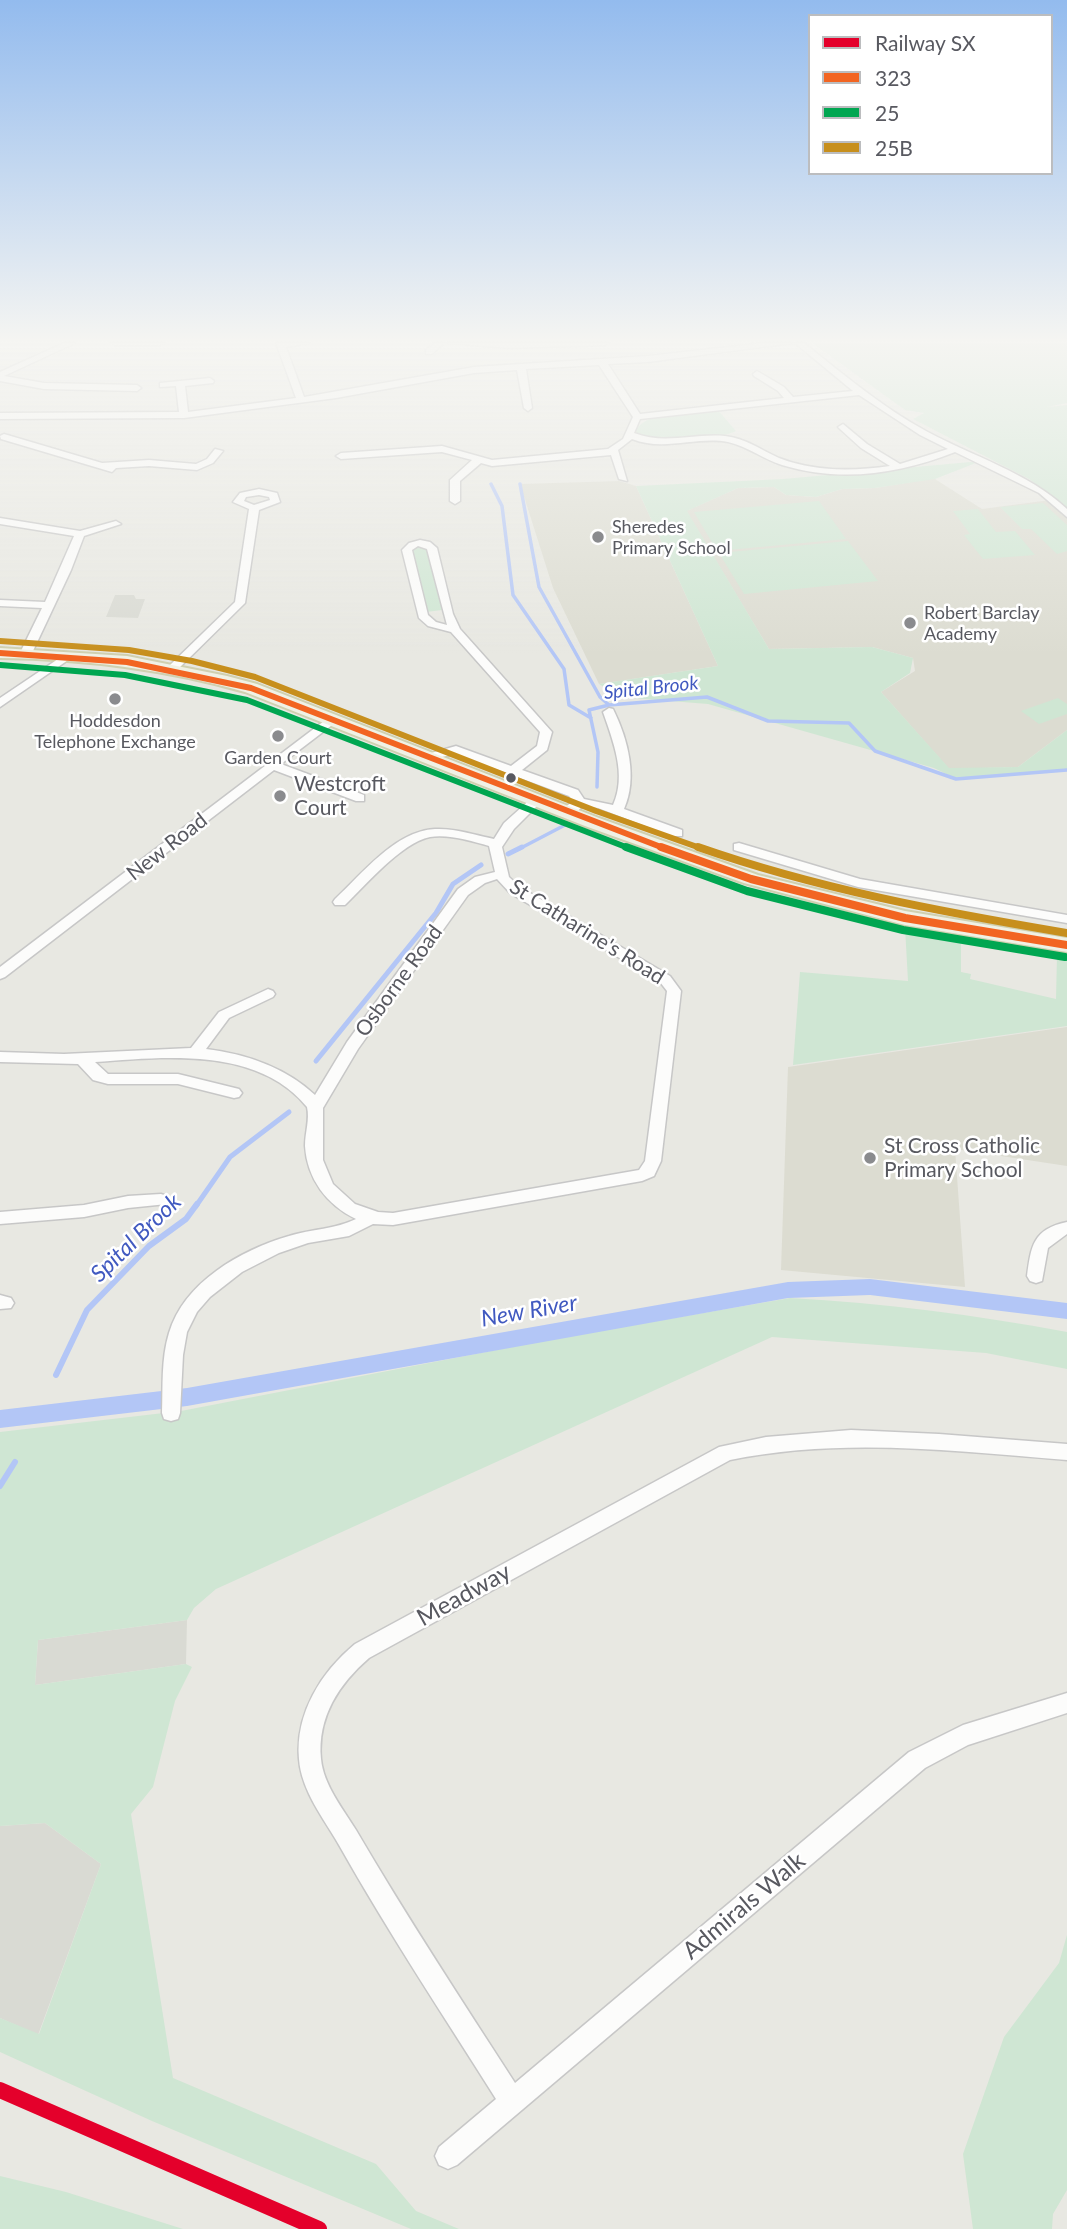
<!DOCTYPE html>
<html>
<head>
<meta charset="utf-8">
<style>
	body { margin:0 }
	#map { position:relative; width:1067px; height:2229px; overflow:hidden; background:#e8e8e2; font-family:Lato,sans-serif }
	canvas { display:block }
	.legend { position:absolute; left:808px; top:14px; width:245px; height:161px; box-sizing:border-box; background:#fff; border:2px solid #bcbdbf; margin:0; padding:9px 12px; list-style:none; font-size:21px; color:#585960 }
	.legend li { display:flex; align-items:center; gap:14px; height:35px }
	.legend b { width:35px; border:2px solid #bcbdbf }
</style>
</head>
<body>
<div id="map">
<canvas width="1067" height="2229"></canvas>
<ul class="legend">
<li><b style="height:9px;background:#e4002b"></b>Railway SX</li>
<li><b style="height:9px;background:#f26522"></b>323</li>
<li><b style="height:9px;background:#00a651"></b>25</li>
<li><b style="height:9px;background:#c78f1d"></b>25B</li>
</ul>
</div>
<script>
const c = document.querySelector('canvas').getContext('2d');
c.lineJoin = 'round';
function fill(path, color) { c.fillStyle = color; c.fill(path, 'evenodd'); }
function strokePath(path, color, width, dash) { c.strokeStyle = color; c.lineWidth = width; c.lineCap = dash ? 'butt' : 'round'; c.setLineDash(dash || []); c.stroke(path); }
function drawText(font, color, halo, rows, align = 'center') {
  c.font = font + ' Lato,sans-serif'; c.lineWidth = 5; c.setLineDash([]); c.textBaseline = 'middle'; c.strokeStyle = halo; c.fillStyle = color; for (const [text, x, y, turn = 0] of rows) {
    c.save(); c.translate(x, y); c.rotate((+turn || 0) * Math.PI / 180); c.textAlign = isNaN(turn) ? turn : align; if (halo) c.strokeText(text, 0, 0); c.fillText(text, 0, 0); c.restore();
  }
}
const industrial = new Path2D(`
	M 115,595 L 134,595 L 136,599 L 145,599 L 138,618 L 106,617 Z
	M 187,1620 L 186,1664 L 35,1685 L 38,1640 Z
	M 45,1823 L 101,1864 L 38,2035 L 0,2018 L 0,1826 Z`);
const education = new Path2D(`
	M 928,479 L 935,479 L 982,509 L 1050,500 L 1067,515 L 1067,730 L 1018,767 L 949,769 L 881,692 L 915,671 L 913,658 L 872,647 L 769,649 L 686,511 L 738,488 L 774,487 L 786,495 L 816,497 L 842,489 L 875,488 Z
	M 619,481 L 636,486 L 718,666 L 599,684 L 553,588 L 520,484 Z
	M 1067,1027 L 1067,1166 L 955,1149 L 965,1287 L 781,1270 L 788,1067 Z`);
const green = new Path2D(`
	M 812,343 L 1067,343 L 1067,403 L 1047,407 L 1067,405 L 1067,508 L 1029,479 L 913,419 L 924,413 L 905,410 Z
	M 718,410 L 736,431 C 719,440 647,446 635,431 C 650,408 693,412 718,410 Z
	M 981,461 L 935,479 L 875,488 L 842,489 L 816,497 L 786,495 L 774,487 L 738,488 L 687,511 L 769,649 L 872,647 L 913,658 L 910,673 L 881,692 L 949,768 L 1018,767 L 1067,730 L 1067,770 L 956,779 L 934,768 L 708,704 L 620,697 L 599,684 L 718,666 L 636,486 L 783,479 Z
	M 819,501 L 846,539 L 717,551 L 694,512 Z
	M 1043,503 L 1067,525 L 1067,551 L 1057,554 L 1031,529 L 1022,529 L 1000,507 Z
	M 978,509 L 996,532 L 1015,531 L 1035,555 L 983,559 L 964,535 L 970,534 L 953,511 Z
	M 848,541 L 878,581 L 744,594 L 719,553 Z
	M 420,545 L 428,549 L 442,610 L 426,612 L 412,550 Z
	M 1058,698 L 1067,704 L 1067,714 L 1039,724 L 1021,711 Z
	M 905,927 L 961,938 L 961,972 L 971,974 L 970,979 L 1056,999 L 1057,955 L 1067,956 L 1067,1026 L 793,1065 L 800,972 L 908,981 Z
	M 790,1298 C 884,1303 975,1315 1067,1332 L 1067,1369 L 986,1353 L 772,1337 L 216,1589 L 194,1608 L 187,1620 L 38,1640 L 35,1685 L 186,1664 L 192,1667 L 175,1701 L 153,1787 L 131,1814 L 173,2078 L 376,2164 L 416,2211 L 459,2229 L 411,2229 L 152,2121 L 0,2052 L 0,2018 L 39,2034 L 101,1864 L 45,1823 L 0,1826 L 0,1432 L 181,1411 L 558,1338 Z
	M 1067,1935 L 1067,2190 L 1053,2214 L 1052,2229 L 973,2229 L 963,2154 L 1004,2037 L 1059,1963 Z
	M 0,2176 L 66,2192 L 183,2229 L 0,2229 Z`);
const streamFar2 = new Path2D(`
	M 491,484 L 502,506 L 513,595 L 564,669 L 569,705 L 591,718
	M 520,484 L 539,587 L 600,697 L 609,705
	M 597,787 L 598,752 L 589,710 L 609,705 L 707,697 L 768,721 L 849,723 L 875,751 L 956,779 L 1067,770
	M 519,849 L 565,825`);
const streamFar1 = new Path2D(`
	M 508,854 L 522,847
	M 316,1061 L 436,913 L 453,884 L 481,865
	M 196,1206 L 230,1157 L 289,1112`);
const stream = new Path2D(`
	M 56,1375 L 87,1310 L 149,1246 L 186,1219 L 197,1204
	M 0,1486 L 15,1462`);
const canal = new Path2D(`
	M 870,1279 L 1067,1303 L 1067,1319 L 870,1295 L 788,1298 L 187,1406 L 0,1428 L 0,1410 L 187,1388 L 788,1282 Z`);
const street = new Path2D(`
	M 64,343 L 75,343 L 4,376 L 44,383 L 137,385 L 141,388 L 137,391 L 44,389 L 0,381 L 0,372 Z
	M 111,343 L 164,343 L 160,345 L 115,345 Z
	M 276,343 L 309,343 L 286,347 L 304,397 L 474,367 L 648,356 L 764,343 L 792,343 L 648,362 L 608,364 L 640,414 L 784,398 L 778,391 L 754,376 L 753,374 L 757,371 L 784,387 L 793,397 L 853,391 L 795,343 L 804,343 C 844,375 882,407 926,431 C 974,457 1027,472 1067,509 L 1067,517 L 1039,493 L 955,452 C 899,474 841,483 782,465 C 763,459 747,446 728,442 C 696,436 664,452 632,439 L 618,450 L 627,481 L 619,479 L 611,455 L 492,466 L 481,463 L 460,481 L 460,501 L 455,504 L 450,501 L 450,480 L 472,460 L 442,452 L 341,459 L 336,456 L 341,453 L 442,446 L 492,460 L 608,449 L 623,439 L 633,417 L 599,365 L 526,369 L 532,408 L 528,411 L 524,408 L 517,370 L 474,373 L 336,398 L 184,418 L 0,419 L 0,413 L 179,412 L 176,386 L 160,387 L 160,383 L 210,378 L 214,381 L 213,383 L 185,386 L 188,412 L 296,398 ZM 859,395 L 920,435 L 948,449 L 900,464 L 867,444 L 843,424 L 838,427 L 840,429 L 861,448 L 890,466 C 853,471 815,472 779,458 C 761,450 745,438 725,436 C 694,433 664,445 634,433 L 640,419 Z
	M 435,343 L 444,343 L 432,354 L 426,354 L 426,350 Z
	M 448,343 L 609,343 L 605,345 L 509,348 Z
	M 4,434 L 102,463 L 149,460 L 196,464 L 207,459 L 215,449 L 223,451 L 213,463 L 197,470 L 149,466 L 116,468 L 112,472 L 1,439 L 0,436 Z
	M 259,489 L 277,493 L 280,502 L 259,510 L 245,603 L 177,670 L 169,670 L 169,666 L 235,602 L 249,509 L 233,502 L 240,493 ZM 259,495 L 269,497 L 270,500 L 254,505 L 244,501 L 246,497 Z
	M 0,518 L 80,531 L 116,521 L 121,524 L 84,536 L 71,570 L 32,653 L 26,656 L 20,653 L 42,608 L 0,606 L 0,600 L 45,602 L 74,536 L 0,524 Z
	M 420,540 L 430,542 L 437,548 L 453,614 L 460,629 L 552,732 L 547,750 L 522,770 L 578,790 L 584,799 L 613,805 C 627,775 613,741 603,712 L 609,708 L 613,709 C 628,739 638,778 624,809 L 682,830 L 682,836 L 672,836 L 598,808 L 583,806 L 573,815 L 563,815 L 563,809 L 573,801 L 569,796 L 455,754 L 424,761 L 424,755 L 456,746 L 511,766 L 537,746 L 540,732 L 451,632 L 428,626 L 419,618 L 402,550 L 409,543 ZM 418,546 L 427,549 L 447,625 L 436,622 L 428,615 L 412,550 Z
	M 67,653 L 73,656 L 71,658 L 0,707 L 0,698 Z
	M 332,715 L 338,719 L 336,722 L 281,764 L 364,795 L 364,801 L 356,801 L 274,770 L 5,977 L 0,979 L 0,967 Z
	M 537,796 L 543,800 L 514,829 L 502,847 L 509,877 L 520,887 L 670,976 L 681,991 L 661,1161 L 654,1176 L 642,1181 L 393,1225 L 373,1224 L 349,1236 L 308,1243 L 279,1253 L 242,1272 L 210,1297 L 197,1312 L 187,1332 L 183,1355 L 180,1413 L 178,1419 L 171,1421 L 164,1419 L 162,1413 C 163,1387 161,1359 169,1333 C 184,1282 241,1250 289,1236 C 311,1229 336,1229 356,1219 C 327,1205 307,1179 305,1146 C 305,1132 310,1120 307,1107 C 258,1046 163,1057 95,1062 L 108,1074 L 178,1074 L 239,1089 L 242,1093 L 239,1097 L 234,1098 L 178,1084 L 108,1084 L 93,1080 L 78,1064 L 0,1062 L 0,1052 L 64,1054 L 191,1048 L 219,1012 L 268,989 L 273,991 L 275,994 L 273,997 L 229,1018 L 206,1049 C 246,1054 285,1067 315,1095 L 347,1042 L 458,889 L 475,877 L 495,872 L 489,846 C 471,841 449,834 430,837 C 401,843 366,885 345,905 L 335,905 L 333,902 L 335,899 C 362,874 395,831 435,829 C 455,828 475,835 494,839 L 504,823 L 533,797 ZM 497,879 L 510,893 L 660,982 L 667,991 L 645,1161 L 639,1170 L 393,1213 L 378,1212 L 355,1204 L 333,1184 L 323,1160 L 323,1108 L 358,1049 L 468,895 L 485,883 Z
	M 739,843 L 860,879 L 1067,915 L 1067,923 L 858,887 L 734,850 L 734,844 Z
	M 161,1194 L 167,1196 L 169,1200 L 167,1204 L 128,1208 L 84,1217 L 0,1224 L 0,1212 L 84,1205 L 128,1196 Z
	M 1067,1222 L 1067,1234 L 1048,1248 L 1042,1281 L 1036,1283 L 1030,1281 L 1027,1276 C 1031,1246 1033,1229 1067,1222 Z
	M 0,1295 L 11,1298 L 14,1303 L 11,1308 L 0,1309 Z
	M 851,1430 L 939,1434 L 1067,1444 L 1067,1460 C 954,1451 842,1437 730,1460 L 369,1658 C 339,1684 317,1717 321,1759 C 323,1784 343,1809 356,1830 C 406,1916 461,1999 515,2083 L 909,1752 L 963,1725 L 1067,1693 L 1067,1713 L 968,1745 L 925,1768 L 457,2165 L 448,2169 L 439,2165 L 435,2156 L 439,2147 L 496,2099 C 443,2015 388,1932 339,1845 C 324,1819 301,1790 299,1759 C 295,1714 321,1672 355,1644 L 719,1447 L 766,1437 Z`);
const primary = new Path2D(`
	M 0,648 L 127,656 L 227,676 L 257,684 L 599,818 L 758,875 L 905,911 L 1067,938 L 1067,952 L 905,925 L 744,883 L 585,826 L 245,692 C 164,669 83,659 0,658 Z`);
const bus1Far1 = new Path2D(`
	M 0,653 L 127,662 L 251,688 L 666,849`);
const bus1 = new Path2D(`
	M 661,847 L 751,879 L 905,918 L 1067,945`);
const bus2Far1 = new Path2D(`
	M 0,665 L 125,675 L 247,700 L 631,849`);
const bus2 = new Path2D(`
	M 626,847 L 747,891 L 903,930 L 1065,957`);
const bus3Far1 = new Path2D(`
	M 0,641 L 129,650 L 192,661 L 255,677 L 596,811 L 703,849`);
const bus3 = new Path2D(`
	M 698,847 C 818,889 942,912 1067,933`);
const rail1 = new Path2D(`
	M 0,2090 L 319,2229`);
const markers = [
	[598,537,7,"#8a8b8e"],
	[910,623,7,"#8a8b8e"],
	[115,699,7,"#8a8b8e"],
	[278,736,7,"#8a8b8e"],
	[511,778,6,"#585960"],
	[280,796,7,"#8a8b8e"],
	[870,1158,7,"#8a8b8e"]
];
const farPoinames = [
	["Sheredes",612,527],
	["Primary School",612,548],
	["Robert Barclay",924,613],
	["Academy",924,634],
	["Hoddesdon",115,721,"center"],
	["Telephone Exchange",115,742,"center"],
	["Garden Court",278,758,"center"]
];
const farWaternames = [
	["Spital Brook",651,688,-6]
];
const poiNames = [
	["Westcroft",294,784],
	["Court",294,808],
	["St Cross Catholic",884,1146],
	["Primary School",884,1170]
];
const streetNames = [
	["New Road",167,847,-38],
	["St Catharine's Road",587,932,32],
	["Osborne Road",399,981,-54]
];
const waterNames = [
	["Spital Brook",136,1238,-44],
	["New River",529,1311,-10]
];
const nearStreetnames = [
	["Meadway",464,1595,-29],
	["Admirals Walk",744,1906,-40]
];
fill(industrial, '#d9dad3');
fill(education, '#dcdcd1');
fill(green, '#cfe6d3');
strokePath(streamFar2, '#b3c6f6', 3.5);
strokePath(streamFar1, '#b3c6f6', 5);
strokePath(stream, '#b3c6f6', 6);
fill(canal, '#b3c6f6');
strokePath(street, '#c7c7c7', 3);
strokePath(primary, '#d0d0b0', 4);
fill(street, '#fcfcfb');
fill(primary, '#f0f1e5');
strokePath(bus1Far1, '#f26522', 6);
strokePath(bus1, '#f26522', 8);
strokePath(bus2Far1, '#00a651', 6);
strokePath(bus2, '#00a651', 8);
strokePath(bus3Far1, '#c78f1d', 6);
strokePath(bus3, '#c78f1d', 8);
strokePath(rail1, '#e4002b', 16);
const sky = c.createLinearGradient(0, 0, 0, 655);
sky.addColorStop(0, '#93bbee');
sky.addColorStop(0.52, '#f5f5f2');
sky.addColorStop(1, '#f5f5f200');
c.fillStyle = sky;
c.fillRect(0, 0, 1067, 655);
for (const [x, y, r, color] of markers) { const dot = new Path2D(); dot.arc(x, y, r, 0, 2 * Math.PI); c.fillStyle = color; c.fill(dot); strokePath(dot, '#fff', 2.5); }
drawText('18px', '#585960', '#fff', farPoinames, 'left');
drawText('italic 19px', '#4059c0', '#fff', farWaternames);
drawText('21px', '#585960', '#fff', poiNames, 'left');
drawText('21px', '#585960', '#fff', streetNames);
drawText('italic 23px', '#4059c0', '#fff', waterNames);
drawText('24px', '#585960', '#fff', nearStreetnames);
</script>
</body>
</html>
